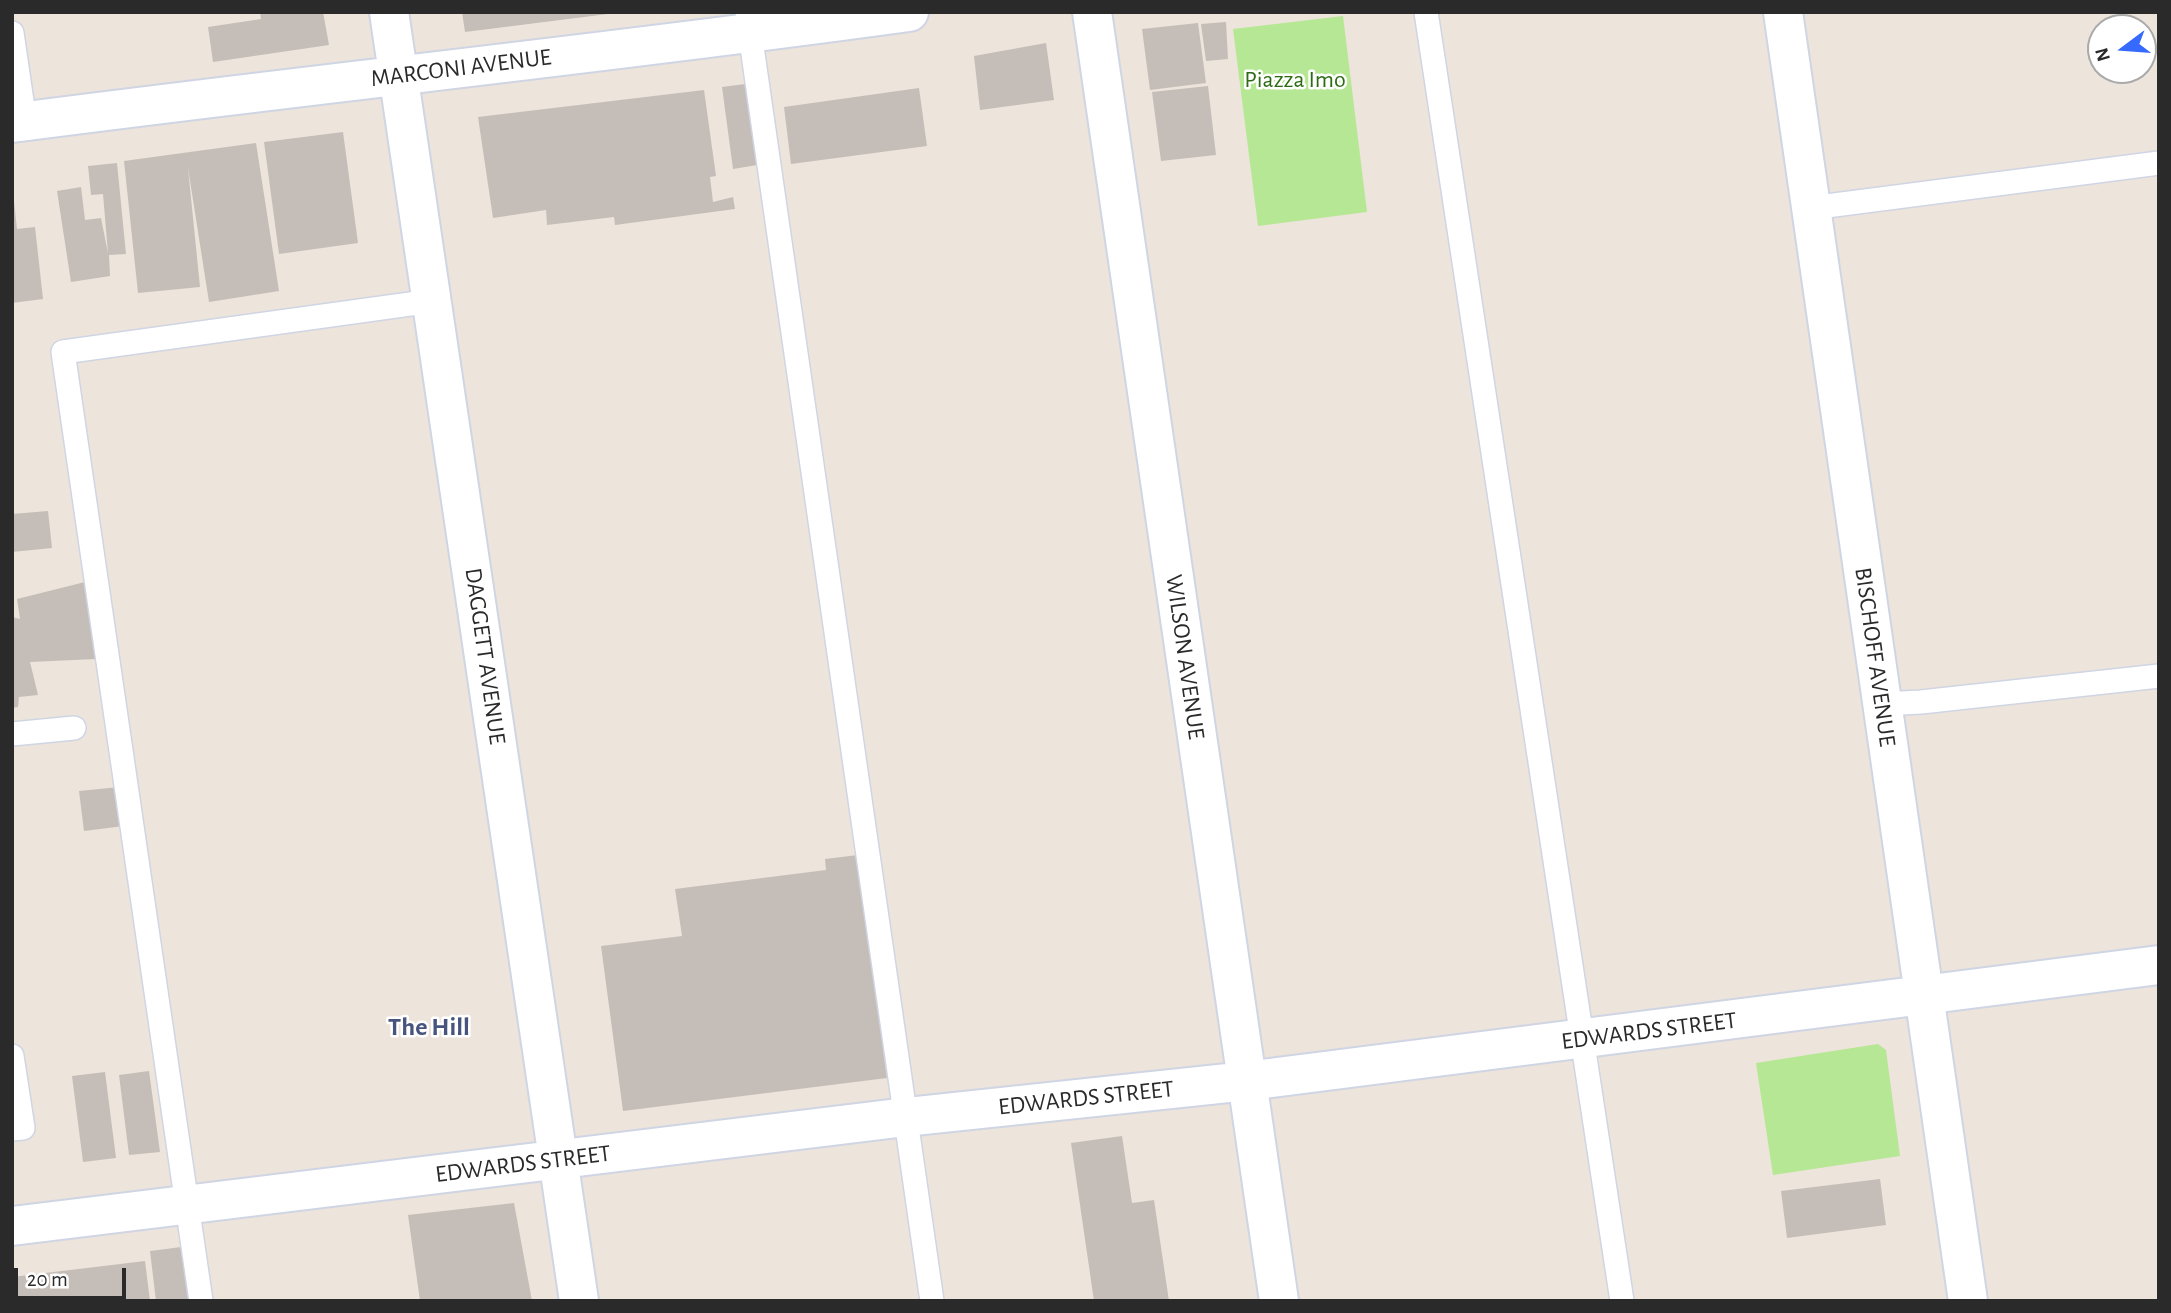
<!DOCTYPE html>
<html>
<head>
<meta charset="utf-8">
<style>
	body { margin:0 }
	#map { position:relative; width:2171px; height:1313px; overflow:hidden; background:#ede4db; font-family:"Alegreya Sans",sans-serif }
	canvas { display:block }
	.frame { position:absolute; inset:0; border:14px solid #2a2a2a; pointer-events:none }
	.north { position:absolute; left:2087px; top:14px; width:70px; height:70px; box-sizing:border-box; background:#fff; border:2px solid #aaa; border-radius:50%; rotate:254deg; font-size:19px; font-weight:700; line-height:28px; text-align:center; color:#2a2a2a }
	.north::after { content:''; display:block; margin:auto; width:24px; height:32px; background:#366aff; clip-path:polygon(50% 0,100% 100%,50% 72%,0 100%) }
	.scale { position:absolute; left:14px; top:1268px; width:112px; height:32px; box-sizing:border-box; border:4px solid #2a2a2a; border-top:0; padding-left:9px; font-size:21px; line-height:24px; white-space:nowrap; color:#2a2a2a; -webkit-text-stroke:5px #fff; paint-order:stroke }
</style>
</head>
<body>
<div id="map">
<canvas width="2171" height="1313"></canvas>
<div class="frame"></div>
<div class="north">N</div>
<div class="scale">20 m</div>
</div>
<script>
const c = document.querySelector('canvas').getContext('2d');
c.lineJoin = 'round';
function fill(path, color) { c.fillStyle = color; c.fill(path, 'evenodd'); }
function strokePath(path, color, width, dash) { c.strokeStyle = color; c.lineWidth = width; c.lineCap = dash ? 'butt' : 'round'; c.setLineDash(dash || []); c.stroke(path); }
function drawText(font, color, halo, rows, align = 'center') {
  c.font = font + ' "Alegreya Sans",sans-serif'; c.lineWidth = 5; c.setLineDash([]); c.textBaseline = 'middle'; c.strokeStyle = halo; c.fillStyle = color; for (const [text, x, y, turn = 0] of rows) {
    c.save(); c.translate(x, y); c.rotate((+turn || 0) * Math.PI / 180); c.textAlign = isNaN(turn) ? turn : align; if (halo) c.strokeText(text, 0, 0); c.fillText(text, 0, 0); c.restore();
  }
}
const green = new Path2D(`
	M 1343,16 L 1367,212 L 1258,226 L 1233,29 Z
	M 1878,1044 L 1886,1050 L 1900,1156 L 1773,1175 L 1756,1063 Z`);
const building = new Path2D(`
	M 260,12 L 323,12 L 329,45 L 213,62 L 208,27 L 261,19 Z
	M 462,12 L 608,12 L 608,14 L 465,32 Z
	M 1226,22 L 1228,59 L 1206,61 L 1201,24 Z
	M 1198,23 L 1206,83 L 1150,90 L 1142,29 Z
	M 1046,43 L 1054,100 L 980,110 L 974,56 Z
	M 745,84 L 757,165 L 733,169 L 722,87 Z
	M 1208,86 L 1216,155 L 1161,161 L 1152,92 Z
	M 919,88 L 927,146 L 791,164 L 784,107 Z
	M 704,90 L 716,176 L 710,177 L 713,202 L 733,197 L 735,209 L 615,225 L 614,217 L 547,225 L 546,210 L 493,218 L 478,117 Z
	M 343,132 L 358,243 L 279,254 L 264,142 Z
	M 256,143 L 279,291 L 209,302 L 188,168 L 200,287 L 138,293 L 124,161 Z
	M 117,163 L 126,254 L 109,255 L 110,276 L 71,282 L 57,191 L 81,187 L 85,220 L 101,218 L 108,253 L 103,194 L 91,195 L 88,166 Z
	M 12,201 L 14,201 L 17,229 L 35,227 L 43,299 L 12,303 Z
	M 48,511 L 52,548 L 12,552 L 12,514 Z
	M 89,581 L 96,659 L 30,662 L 38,695 L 19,697 L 18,707 L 12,708 L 12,617 L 20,619 L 17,599 Z
	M 119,787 L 124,826 L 84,831 L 79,791 Z
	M 858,855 L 887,1078 L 623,1111 L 601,946 L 682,936 L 675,889 L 826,870 L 825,859 Z
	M 149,1071 L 160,1152 L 129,1155 L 119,1075 Z
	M 105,1072 L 116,1158 L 83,1162 L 72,1076 Z
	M 1122,1136 L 1132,1203 L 1154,1200 L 1169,1301 L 1094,1301 L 1071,1143 Z
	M 1880,1179 L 1886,1225 L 1787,1238 L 1781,1191 Z
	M 514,1203 L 532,1301 L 420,1301 L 408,1215 Z
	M 189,1246 L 196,1301 L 156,1301 L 150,1251 Z
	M 145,1261 L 150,1301 L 12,1301 L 12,1277 Z`);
const service = new Path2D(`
	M 747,12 L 932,1301
	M 1426,12 L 1622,1301
	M 12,33 L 25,122
	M 1811,208 L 2159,163
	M 1882,704 L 1921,702 L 2159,676
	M 12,734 L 74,728
	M 12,1056 L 23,1128 L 12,1129
	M 201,1301 L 63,352 L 432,301`);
const minor = new Path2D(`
	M 389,12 L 579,1301
	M 1092,12 L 1279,1301
	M 1783,12 L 1968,1301
	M 12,123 C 311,84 611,53 909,12
	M 12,1226 L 906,1117 L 1247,1081 L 2159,965`);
const streetNames = [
	["MARCONI AVENUE",461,68,-7],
	["DAGGETT AVENUE",485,656,82],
	["WILSON AVENUE",1185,657,82],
	["BISCHOFF AVENUE",1875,657,82],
	["EDWARDS STREET",1649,1031,-7],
	["EDWARDS STREET",1086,1098,-6],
	["EDWARDS STREET",523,1164,-7]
];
const parkNames = [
	["Piazza Imo",1295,80]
];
const neighbourhoodNames = [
	["The Hill",429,1027]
];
fill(green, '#b6e794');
fill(building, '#c5beb8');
strokePath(service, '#d0d5e4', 26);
strokePath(minor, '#d0d5e4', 42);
strokePath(service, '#fff', 23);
strokePath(minor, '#fff', 38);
drawText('24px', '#2a2a2a', '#fff', streetNames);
drawText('24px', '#2d6c15', '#fff', parkNames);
drawText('bold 26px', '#47557e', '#fff', neighbourhoodNames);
</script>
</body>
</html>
